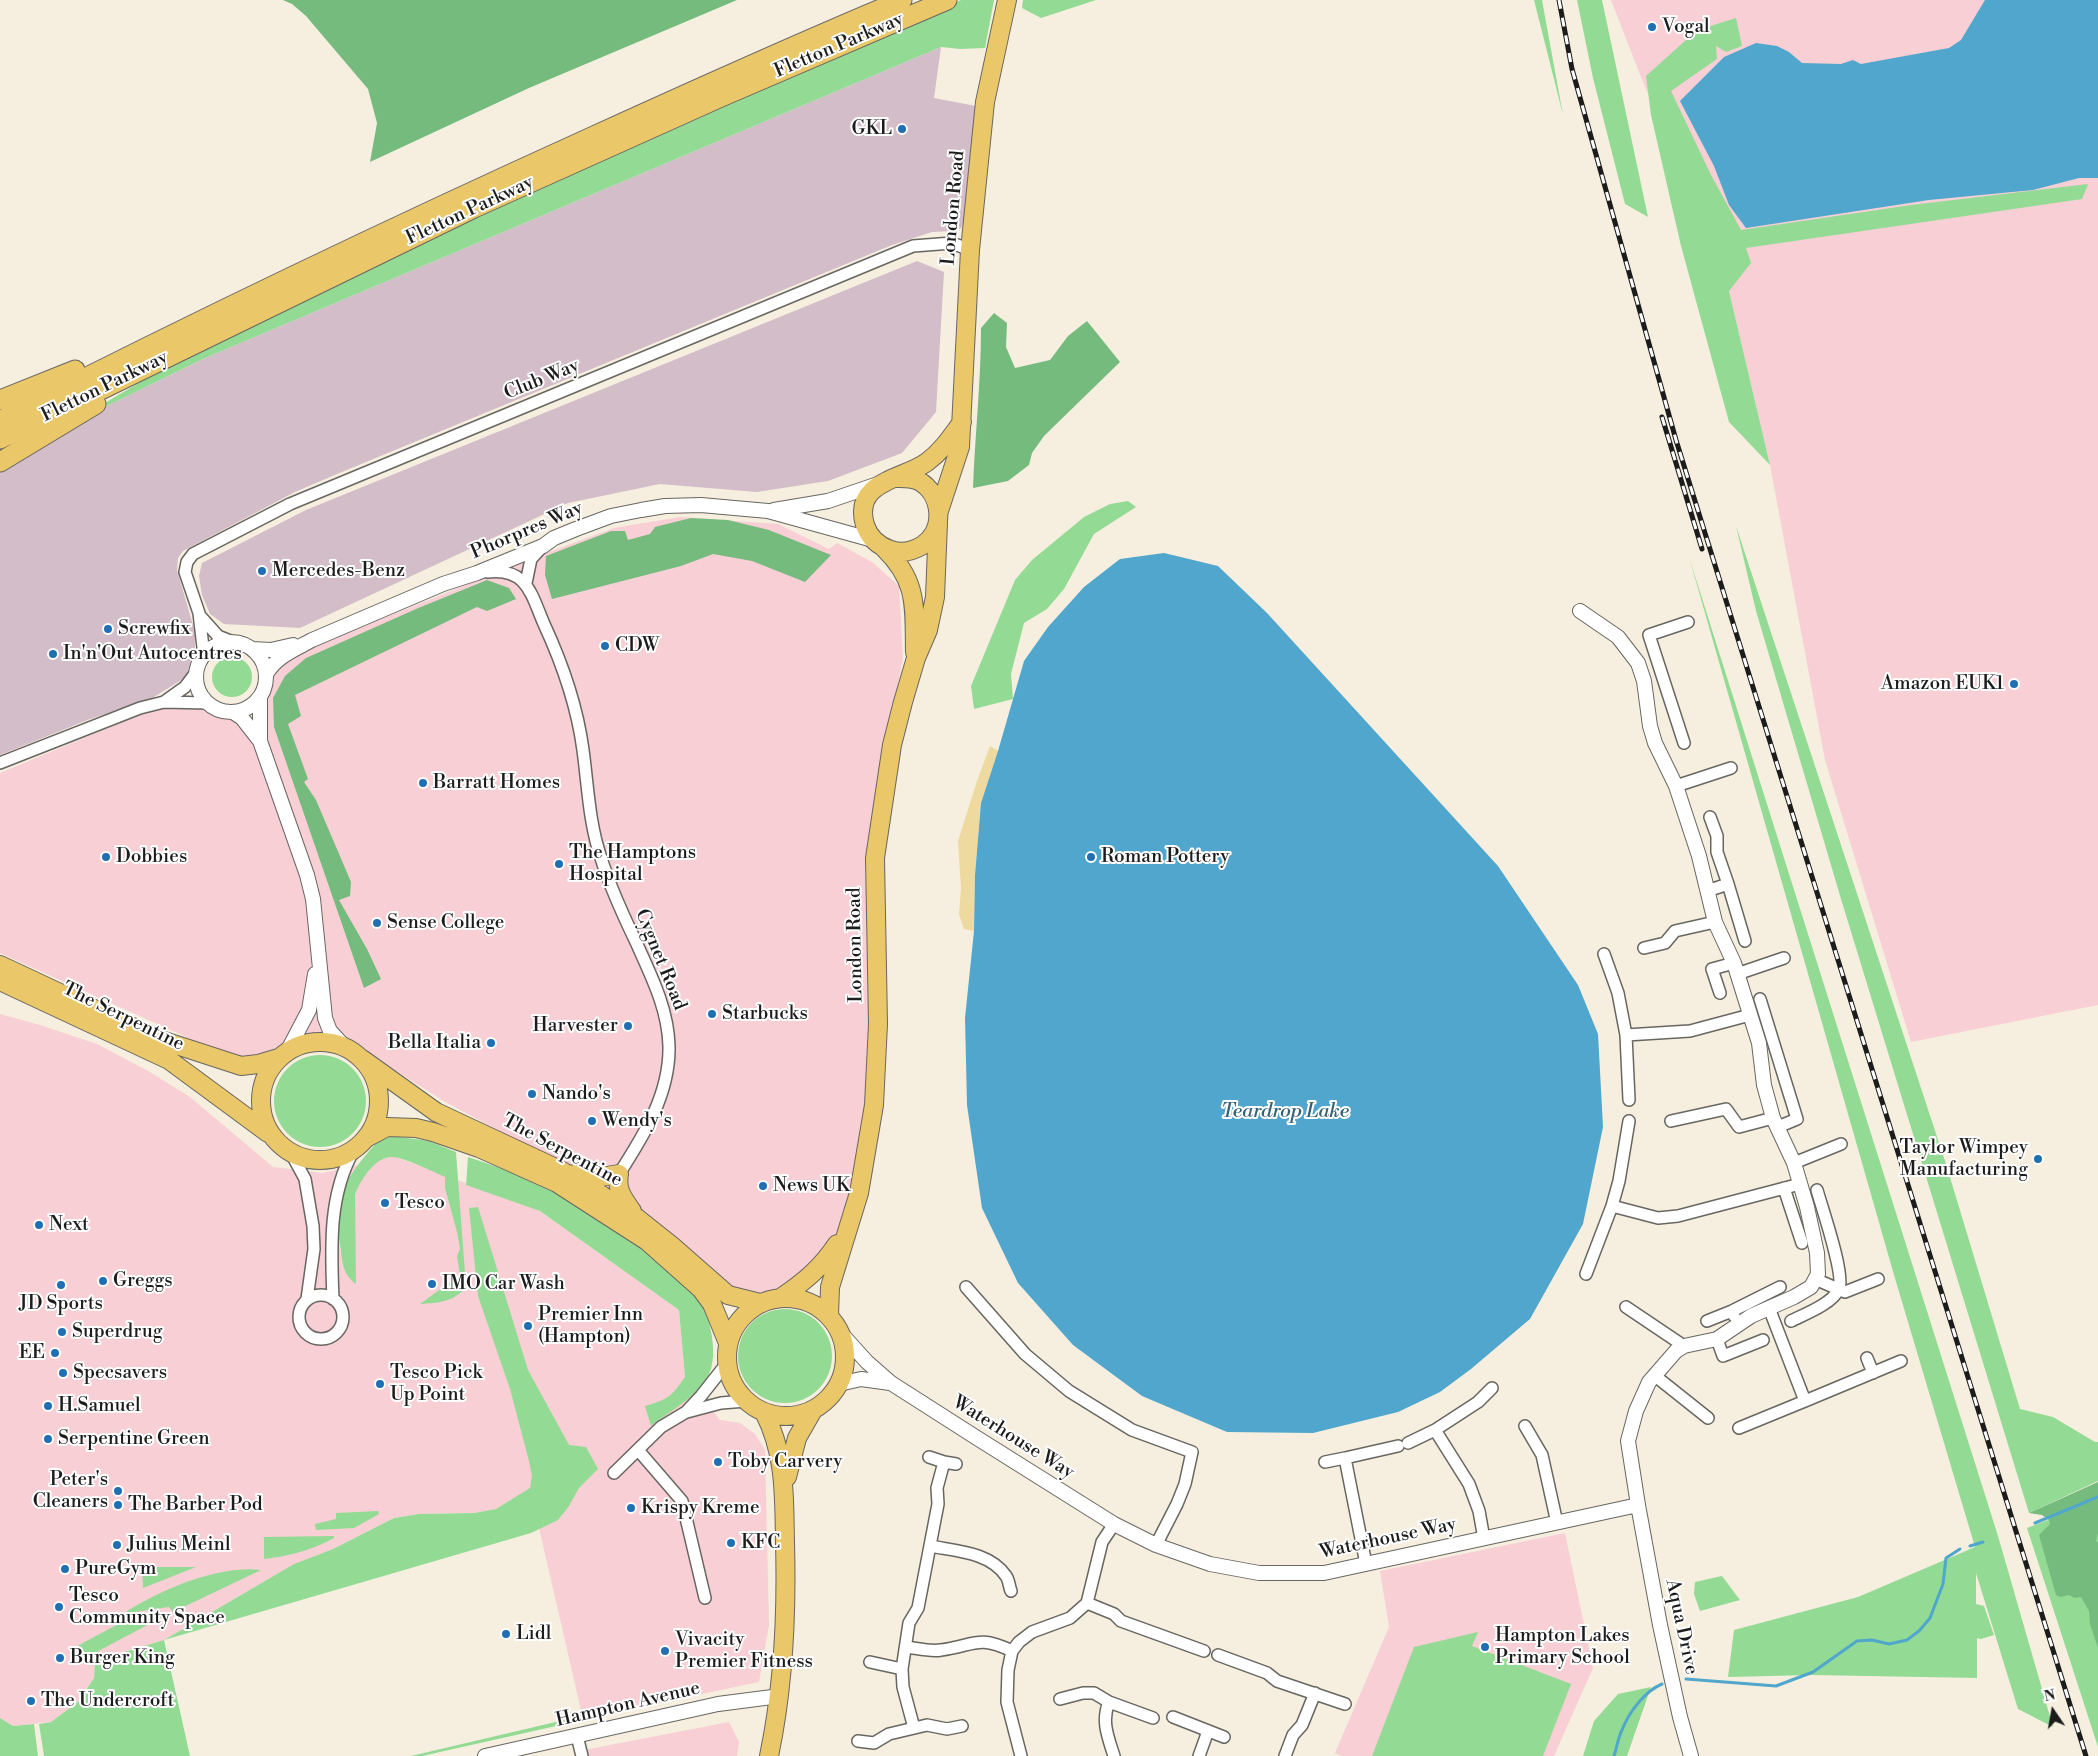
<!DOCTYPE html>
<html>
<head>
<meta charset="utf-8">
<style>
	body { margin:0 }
	#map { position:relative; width:2098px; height:1756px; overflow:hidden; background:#f6efdf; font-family:"Libre Bodoni",serif }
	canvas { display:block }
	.north { position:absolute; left:2028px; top:1686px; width:50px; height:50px; -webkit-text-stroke:4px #fff; paint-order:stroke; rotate:348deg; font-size:14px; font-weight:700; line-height:20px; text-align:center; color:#1c1c1c }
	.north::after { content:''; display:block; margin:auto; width:18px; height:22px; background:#1c1c1c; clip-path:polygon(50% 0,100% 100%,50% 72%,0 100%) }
</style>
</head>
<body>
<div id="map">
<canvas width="2098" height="1756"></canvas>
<div class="north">N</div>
</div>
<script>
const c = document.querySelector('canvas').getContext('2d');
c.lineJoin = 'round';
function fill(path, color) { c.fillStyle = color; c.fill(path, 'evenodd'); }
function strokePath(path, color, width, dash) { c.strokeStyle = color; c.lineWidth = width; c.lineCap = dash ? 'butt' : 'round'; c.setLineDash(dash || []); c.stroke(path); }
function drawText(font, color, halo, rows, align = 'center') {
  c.font = font + ' "Libre Bodoni",serif'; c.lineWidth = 4; c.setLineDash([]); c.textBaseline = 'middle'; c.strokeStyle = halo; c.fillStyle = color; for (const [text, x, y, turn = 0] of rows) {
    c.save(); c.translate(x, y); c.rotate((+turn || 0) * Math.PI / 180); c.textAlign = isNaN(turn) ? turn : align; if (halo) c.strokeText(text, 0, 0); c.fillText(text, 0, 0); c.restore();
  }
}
const built = new Path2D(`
	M 1611,0 L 2098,0 L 2098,1005 L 1911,1042 L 1825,760 L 1770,465 L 1729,291 L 1639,72 Z
	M 680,517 L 778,524 L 829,549 L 837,543 L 872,562 L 899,586 L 903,657 L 872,831 L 870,1070 L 856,1182 L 837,1233 L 805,1275 L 776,1291 L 758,1295 L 724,1285 L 556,1162 L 442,1100 L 382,1062 L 338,1030 L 308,1036 L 271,1054 L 237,1060 L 0,953 L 0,773 L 151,710 L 176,707 L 200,707 L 232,717 L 236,722 L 267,716 L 267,707 L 272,679 L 281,663 L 296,654 L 527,560 L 614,528 Z
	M 0,1014 L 40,1025 L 97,1044 L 150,1072 L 190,1097 L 273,1167 L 323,1173 L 394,1156 L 540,1211 L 679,1310 L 685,1377 L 720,1420 L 740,1423 L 755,1434 L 765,1450 L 769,1625 L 759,1682 L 583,1719 L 530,1489 L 496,1509 L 474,1513 L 419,1514 L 394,1518 L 333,1549 L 294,1564 L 164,1640 L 95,1661 L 94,1678 L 79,1701 L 51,1722 L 13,1726 L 0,1718 Z
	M 1565,1533 L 1593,1668 L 1554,1756 L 1342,1756 L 1335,1753 L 1389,1627 L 1380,1571 Z
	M 729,1722 L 739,1742 L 737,1756 L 586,1756 L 584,1750 Z`);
const industrial = new Path2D(`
	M 941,47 L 934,98 L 976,106 L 965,221 L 961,228 L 955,231 L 932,232 L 892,245 L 337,474 L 295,492 L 183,551 L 178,558 L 177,570 L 195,632 L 195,649 L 189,670 L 183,679 L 149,700 L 90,719 L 0,755 L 0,470 L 66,426 L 205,358 Z
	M 917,261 L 944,272 L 936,412 L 902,453 L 828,481 L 757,492 L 660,484 L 568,503 L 300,628 L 224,624 L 210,614 L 202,595 L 199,576 L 202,563 L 306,510 Z`);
const green = new Path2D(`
	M 961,0 L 994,0 L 985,48 L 960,49 L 941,47 L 205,358 L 66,426 L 152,375 L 365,266 Z
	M 1023,0 L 1096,0 L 1041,18 L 1022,8 Z
	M 1534,0 L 1542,0 L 1563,115 Z
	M 1577,0 L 1602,0 L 1648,217 L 1625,204 L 1593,78 Z
	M 1736,18 L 1742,46 L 1726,52 L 1716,46 L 1717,59 L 1671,91 L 1711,175 L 1741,230 L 1911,205 L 2088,184 L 2082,199 L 1746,248 L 1751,263 L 1729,291 L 1770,465 L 1729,422 L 1681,246 L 1651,115 L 1646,76 L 1686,40 L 1707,27 Z
	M 1128,501 L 1136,507 L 1094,534 L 1064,589 L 1047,609 L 1024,623 L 1011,674 L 1013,699 L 974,709 L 971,686 L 1015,580 L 1032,560 L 1084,517 L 1110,504 Z
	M 1736,526 L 1946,1164 L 2020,1409 L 2053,1417 L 2095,1442 L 2098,1442 L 2098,1481 L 2029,1513 L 1841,899 L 1756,611 Z
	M 1689,557 L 1998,1536 L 2053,1727 L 2018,1709 L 1976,1573 L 1976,1604 L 1984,1606 L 1994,1635 L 1981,1639 L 1977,1638 L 1977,1678 L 1812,1675 L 1728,1677 L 1734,1630 L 1858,1597 L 1975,1547 L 1894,1275 Z
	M212 677a20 20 0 1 1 40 0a20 20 0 1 1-40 0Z
	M274 1101a46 46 0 1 1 92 0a46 46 0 1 1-92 0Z
	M 393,1136 L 429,1141 L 456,1152 L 466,1287 C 454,1302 438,1303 420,1304 L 460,1275 L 457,1256 L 460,1249 L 457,1232 L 445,1188 L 445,1177 C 434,1172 403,1157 393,1157 C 375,1156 361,1180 355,1194 L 356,1284 C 344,1276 342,1263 341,1250 C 339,1236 335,1217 339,1203 C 344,1180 360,1162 375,1144 L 380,1140 Z
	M 468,1157 C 496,1166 523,1176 549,1188 C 562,1194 574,1203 585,1210 C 624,1233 672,1262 698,1299 C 710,1316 717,1348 711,1369 C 703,1394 671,1410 651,1426 L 645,1406 C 669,1399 671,1397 685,1377 L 679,1310 L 540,1211 L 466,1185 Z
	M 478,1207 L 528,1370 L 569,1445 L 586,1447 L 598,1469 L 579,1488 L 569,1506 L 558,1520 L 531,1533 L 164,1640 L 190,1756 L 44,1756 L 39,1724 L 51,1722 L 79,1701 L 94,1678 L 95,1661 L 164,1640 L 294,1564 L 333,1549 L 394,1518 L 419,1514 L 474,1513 L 496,1509 L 530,1488 L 532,1476 L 529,1461 L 510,1389 L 478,1296 L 469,1208 Z
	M738 1356a47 47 0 1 1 94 0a47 47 0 1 1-94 0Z
	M 2098,1501 L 2098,1747 L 2027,1528 Z
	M 378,1511 L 379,1514 L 354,1528 L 316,1530 L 315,1524 L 336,1519 L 336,1513 Z
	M 334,1536 L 334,1538 C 312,1550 289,1556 264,1559 L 264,1537 Z
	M 142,1567 L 196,1567 L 143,1588 Z
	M 261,1570 L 173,1612 L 169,1607 L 128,1613 L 127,1611 C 163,1589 218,1565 261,1570 Z
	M 1722,1576 L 1740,1600 L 1700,1611 L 1694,1594 L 1695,1582 Z
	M 166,1615 L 91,1655 L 85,1657 L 78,1655 L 79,1645 L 126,1620 Z
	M 1478,1632 L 1472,1646 L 1571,1684 L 1543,1756 L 1372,1756 L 1414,1647 Z
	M 1651,1687 L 1627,1756 L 1583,1756 L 1594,1721 L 1618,1694 Z
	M 582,1714 L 582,1716 L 569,1719 L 565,1724 L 422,1756 L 411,1756 L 564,1720 L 568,1716 Z
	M 0,1718 L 13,1726 L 34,1724 L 38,1756 L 0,1756 Z`);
const forest = new Path2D(`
	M 283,0 L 737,0 L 529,88 L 370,162 L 377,123 L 368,89 L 306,16 L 292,4 Z
	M 994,313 L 1007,323 L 1006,347 L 1015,368 L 1050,360 L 1068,336 L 1087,321 L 1120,362 L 1044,436 L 1032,453 L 1029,465 L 1008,481 L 973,488 C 975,435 981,381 981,328 Z
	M 691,518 L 728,520 L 769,530 L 831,555 L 805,582 L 752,561 L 713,554 L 681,566 L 552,599 L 545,575 L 546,556 L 611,531 L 625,531 L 628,540 L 650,534 L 655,527 Z
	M 487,580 L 509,588 L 516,599 L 487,611 L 477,607 L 295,695 L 301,716 L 288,724 L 308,779 L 304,782 L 316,800 L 351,882 L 350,896 L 339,900 L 367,949 L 381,979 L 364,988 L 274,727 L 273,698 L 285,676 L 306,658 L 416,609 Z
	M 2098,1482 L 2098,1533 L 2096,1541 L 2098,1542 L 2098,1648 L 2090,1624 L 2089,1611 L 2081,1597 L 2075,1598 L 2069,1595 L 2060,1597 L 2056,1595 L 2039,1535 L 2050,1524 L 2049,1520 L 2042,1515 L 2029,1513 Z`);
const sand = new Path2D(`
	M 990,746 L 998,751 L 981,803 L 975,875 L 974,931 L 964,929 L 959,914 L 961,888 L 958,841 L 977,781 Z`);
const water = new Path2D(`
	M 1985,0 L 2098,0 L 2098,178 L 2079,178 L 2033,190 L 1929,200 L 1746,228 L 1729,205 L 1714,166 L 1680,101 L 1724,57 L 1756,43 L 1777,46 L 1789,52 L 1802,63 L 1841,64 L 1853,60 L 1861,64 L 1949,48 L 1961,40 Z
	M 1164,553 L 1218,566 L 1267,613 L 1498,866 L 1578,985 L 1598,1034 L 1603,1127 L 1583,1224 L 1530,1319 L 1471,1369 L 1440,1392 L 1398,1412 L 1313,1433 L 1227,1432 L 1142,1396 L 1073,1345 L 1018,1283 L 982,1208 L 967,1105 L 965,1018 L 974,931 L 975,875 L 981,803 L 998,751 L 1024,661 L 1048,627 L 1084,587 L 1120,559 Z`);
const stream = new Path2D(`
	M 2035,1523 L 2098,1497
	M 1970,1546 L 1983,1542
	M 1686,1679 L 1776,1686 L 1813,1672 L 1857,1641 L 1872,1640 L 1889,1644 L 1907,1640 L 1919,1631 L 1930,1618 L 1943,1584 L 1946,1558 L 1960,1549
	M 1614,1756 C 1617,1747 1618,1738 1622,1730 C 1629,1712 1645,1691 1662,1684`);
const minor = new Path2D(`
	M 487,572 C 527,567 531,594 544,624 C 563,665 577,705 583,750 C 588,787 589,823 601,858 C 610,887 623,915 636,942 C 651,976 668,1008 669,1046 C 670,1094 644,1135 619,1174
	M 526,583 L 531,559 L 542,547
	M 201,617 L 218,636 L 233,642
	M 204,656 L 199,613 L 185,572 L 187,562 L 193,554 L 290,504 L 913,246 L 952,243 L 970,250
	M 164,702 L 185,687 L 197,671
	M 1684,743 L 1649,635 L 1688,622
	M 0,763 L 140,708 L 164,702 L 208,703
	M 1676,786 L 1731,768
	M 1710,817 L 1717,836 L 1717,852 L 1728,884
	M 1707,891 L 1728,884 L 1745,941
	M 1644,948 L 1665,943 L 1675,931 L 1715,922
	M 1604,954 L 1618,993 L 1626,1035
	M 1737,974 L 1784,958
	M 1720,993 L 1712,969 L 1734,963
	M 1760,999 L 1797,1119 L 1778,1127
	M 1629,1100 L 1626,1035 L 1690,1031 L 1750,1015
	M 1671,1121 L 1726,1109 L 1739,1127 L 1773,1118
	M 291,1153 L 305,1179 L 313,1226 L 314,1249 L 307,1299
	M 1794,1163 L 1841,1144
	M 1784,1188 L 1802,1243
	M 1612,1206 L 1619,1181 L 1629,1121
	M 1586,1274 L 1612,1206 L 1658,1218 L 1678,1216 L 1800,1184
	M 1815,1279 L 1845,1292 L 1878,1279
	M 966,1287 L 1025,1354 L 1069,1391 L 1132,1430 L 1192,1452 L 1185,1484 L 1177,1504 L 1156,1545
	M299 1317a22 22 0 1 1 44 0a22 22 0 1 1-44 0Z
	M 333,1299 C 331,1249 328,1195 354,1150
	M 1626,1307 L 1684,1346
	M 1732,1311 L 1780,1287
	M 1707,1321 L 1732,1311 L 1734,1316
	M 1791,1321 C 1805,1314 1832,1304 1839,1289 C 1845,1274 1822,1208 1817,1190
	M 1717,1339 L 1723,1356 L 1763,1340
	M 1867,1358 L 1873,1373
	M 1654,1375 L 1708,1418
	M 1805,1401 L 1901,1361
	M 687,1412 L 721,1403 L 746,1401
	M 1525,1426 L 1542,1455 L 1557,1523
	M 1739,1428 L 1805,1401 L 1769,1308
	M 1435,1430 L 1478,1402 L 1492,1388
	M 1408,1443 L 1435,1430 L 1469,1484 L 1479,1511 L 1484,1539
	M 638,1450 L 682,1501 L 705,1598
	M 929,1457 L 944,1462 L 956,1464
	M 1345,1458 L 1398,1446
	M 1325,1462 L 1345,1458 L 1366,1564
	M 614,1473 L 661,1427 L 686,1412 L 701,1396 L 727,1363
	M 930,1546 C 956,1551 990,1552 1006,1576 C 1009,1580 1009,1586 1011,1591
	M 1087,1603 L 1114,1614 L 1121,1621 L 1204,1651
	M 906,1647 C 916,1648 930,1652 941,1650 C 974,1646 977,1634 1012,1651
	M 1218,1655 L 1267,1673 L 1277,1681 L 1345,1704
	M 870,1662 L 902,1669
	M 1060,1699 L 1083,1693 L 1094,1693 L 1109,1702 L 1153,1718
	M 1109,1702 C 1101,1721 1108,1737 1114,1756
	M 1173,1717 L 1224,1737
	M 914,1728 L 903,1687 L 902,1669 L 909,1623 L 918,1608 L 938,1504 L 937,1488 L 944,1462
	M 577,1736 L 582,1756
	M 858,1741 L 874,1743 L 889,1734 L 927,1725 L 947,1729 L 962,1726
	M 1021,1756 L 1007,1702 L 1008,1670 L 1012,1651 L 1019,1642 L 1032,1632 L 1070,1618 L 1087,1603 L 1102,1542 L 1114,1524
	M 1199,1756 L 1208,1731
	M 1285,1756 L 1293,1735 L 1302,1725 L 1315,1693`);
const tertiary = new Path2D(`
	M 774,510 L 828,501 L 881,483
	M 1580,611 L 1618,637 L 1638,663 L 1644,681 L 1650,726 L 1655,743 L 1676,786 L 1699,856 L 1715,922 L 1734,963 L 1759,1043 L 1764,1085 L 1773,1118 L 1794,1163 L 1807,1207 L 1817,1253 L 1818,1274 L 1811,1287 L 1794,1297 L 1751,1316 L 1717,1339 L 1684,1346 L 1676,1351 L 1649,1382 L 1636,1411 L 1628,1441 L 1638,1505 L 1660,1625 L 1680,1717 L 1691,1756
	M196 677a35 35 0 1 1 70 0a35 35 0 1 1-70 0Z
	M 252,649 L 271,650 L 293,645
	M 266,674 C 277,656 294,650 312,640 L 443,584 L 477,573 L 543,546 L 554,538 L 576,529 L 611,516 L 641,510 L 665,506 L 701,505 L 768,511 L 873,540
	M 233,712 L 242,718 L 260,741 L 307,875 L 313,899 L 325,1018 L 330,1031 L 344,1046
	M 260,741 L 260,697
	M 288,1050 L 309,1010 L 315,974
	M 839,1331 L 867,1362 L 891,1383 L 977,1438 L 1114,1524 L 1156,1545 L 1210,1564 L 1259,1573 L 1324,1573 L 1638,1505
	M 839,1384 L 861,1379 L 890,1383
	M 485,1756 L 718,1704 L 780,1696`);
const primary = new Path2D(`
	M 893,478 C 902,478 910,477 919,481 C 942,494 946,529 923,545 C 913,551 902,554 891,550 C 878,546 869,537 865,525 C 852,481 904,479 927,462 C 942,451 951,437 962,422
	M 939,511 L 960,447 L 970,250 L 985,102 L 1007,0
	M 884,548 C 919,582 914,608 915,652
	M 0,965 L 158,1039 L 241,1066 L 258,1064 L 278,1058
	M 0,981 L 169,1060 L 268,1133
	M261 1101a59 59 0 1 1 118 0a59 59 0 1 1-118 0Z
	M 362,1059 L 436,1112 L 562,1171 L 603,1196 L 637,1218 L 671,1245 L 728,1295 L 760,1303
	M 368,1137 L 387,1127 L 416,1128 L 433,1132 L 479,1148 L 557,1183 L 647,1241 L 701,1289 L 712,1304 L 728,1343
	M 574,1174 L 594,1178 L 619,1174 C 616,1190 623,1198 632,1211
	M 782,1297 C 805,1281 821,1268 837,1244
	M727 1357a59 59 0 1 1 118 0a59 59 0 1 1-118 0Z
	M 829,1316 L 830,1287 L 859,1193 L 874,1105 L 878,1024 L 875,858 L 892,745 L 903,702 L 916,658 L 928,630 L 935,597 L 938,523
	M 764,1412 C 786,1455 784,1496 785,1543 C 787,1615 784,1685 769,1756
	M 787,1477 L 797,1438 L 813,1410`);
const trunk = new Path2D(`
	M 0,400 L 75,370
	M 0,421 C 196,321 395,226 596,135 C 697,89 799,43 902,0
	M 0,439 L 474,208 L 721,97 L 947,0
	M 0,462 L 96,404`);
const rail = new Path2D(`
	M 1559,0 L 1572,69 L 1676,440 L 2086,1756
	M 1662,417 L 1702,549`);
const markers = [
	[1652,27,5,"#1f6fb2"],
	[902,129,5,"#1f6fb2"],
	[262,571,5,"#1f6fb2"],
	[108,629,5,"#1f6fb2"],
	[605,646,5,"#1f6fb2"],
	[53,654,5,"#1f6fb2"],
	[2014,684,5,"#1f6fb2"],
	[423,783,5,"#1f6fb2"],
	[106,857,5,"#1f6fb2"],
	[1091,857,5,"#1f6fb2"],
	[559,864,5,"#1f6fb2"],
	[377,923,5,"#1f6fb2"],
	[712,1014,5,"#1f6fb2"],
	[628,1026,5,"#1f6fb2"],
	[491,1043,5,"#1f6fb2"],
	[532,1094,5,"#1f6fb2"],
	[592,1121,5,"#1f6fb2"],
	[2038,1159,5,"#1f6fb2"],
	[763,1186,5,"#1f6fb2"],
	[385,1203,5,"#1f6fb2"],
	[39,1225,5,"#1f6fb2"],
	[103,1281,5,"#1f6fb2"],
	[432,1284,5,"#1f6fb2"],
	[61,1285,5,"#1f6fb2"],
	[528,1326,5,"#1f6fb2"],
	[62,1332,5,"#1f6fb2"],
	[55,1353,5,"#1f6fb2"],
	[63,1373,5,"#1f6fb2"],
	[380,1384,5,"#1f6fb2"],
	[48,1406,5,"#1f6fb2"],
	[48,1439,5,"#1f6fb2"],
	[718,1462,5,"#1f6fb2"],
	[118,1491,5,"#1f6fb2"],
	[118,1505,5,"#1f6fb2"],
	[631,1508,5,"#1f6fb2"],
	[731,1543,5,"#1f6fb2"],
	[117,1545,5,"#1f6fb2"],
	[65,1569,5,"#1f6fb2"],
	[59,1607,5,"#1f6fb2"],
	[506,1634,5,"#1f6fb2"],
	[1485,1647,5,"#1f6fb2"],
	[665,1651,5,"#1f6fb2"],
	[60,1658,5,"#1f6fb2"],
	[31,1701,5,"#1f6fb2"]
];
const poiNames = [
	["Vogal",1662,27],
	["GKL",892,129,"right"],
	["Mercedes-Benz",272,571],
	["Screwfix",118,629],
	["CDW",615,646],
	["In'n'Out Autocentres",63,654],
	["Amazon EUK1",2004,684,"right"],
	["Barratt Homes",433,783],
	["The Hamptons",569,853],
	["Hospital",569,875],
	["Dobbies",116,857],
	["Roman Pottery",1101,857],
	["Sense College",387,923],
	["Starbucks",722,1014],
	["Harvester",618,1026,"right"],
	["Bella Italia",481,1043,"right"],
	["Nando's",542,1094],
	["Wendy's",602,1121],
	["Taylor Wimpey",2028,1148,"right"],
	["Manufacturing",2028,1170,"right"],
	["News UK",773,1186],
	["Tesco",395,1203],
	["Next",49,1225],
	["Greggs",113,1281],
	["IMO Car Wash",442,1284],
	["JD Sports",61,1304,"center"],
	["Premier Inn",538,1315],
	["(Hampton)",538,1337],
	["Superdrug",72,1332],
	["EE",45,1353,"right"],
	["Specsavers",73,1373],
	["Tesco Pick",390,1373],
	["Up Point",390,1395],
	["H.Samuel",58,1406],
	["Serpentine Green",58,1439],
	["Toby Carvery",728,1462],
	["Peter's",108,1480,"right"],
	["Cleaners",108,1502,"right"],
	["The Barber Pod",128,1505],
	["Krispy Kreme",641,1508],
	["KFC",741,1543],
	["Julius Meinl",127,1545],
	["PureGym",75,1569],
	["Tesco",69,1596],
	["Community Space",69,1618],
	["Lidl",516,1634],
	["Hampton Lakes",1495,1636],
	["Primary School",1495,1658],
	["Vivacity",675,1640],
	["Premier Fitness",675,1662],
	["Burger King",70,1658],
	["The Undercroft",41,1701]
];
const streetNames = [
	["Fletton Parkway",839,46,-23],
	["London Road",954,208,-85],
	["Fletton Parkway",470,211,-25],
	["Club Way",542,380,-22],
	["Fletton Parkway",105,387,-26],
	["Phorpres Way",527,531,-23],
	["London Road",856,945,-91],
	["Cygnet Road",660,960,68],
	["The Serpentine",123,1017,26],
	["The Serpentine",562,1151,28],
	["Waterhouse Way",1013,1438,32],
	["Waterhouse Way",1388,1539,-12],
	["Aqua Drive",1681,1627,78],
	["Hampton Avenue",628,1705,-13]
];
const waterNames = [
	["Teardrop Lake",1285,1112]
];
fill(built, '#f7cfd4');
fill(industrial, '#d2bdc8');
fill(green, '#93db95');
fill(forest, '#76bb7e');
fill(sand, '#eeda9e');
fill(water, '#50a6cc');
strokePath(stream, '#50a6cc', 3);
strokePath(minor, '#686660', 14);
strokePath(tertiary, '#686660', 16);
strokePath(primary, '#686660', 20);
strokePath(trunk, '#686660', 21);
strokePath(minor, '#fff', 11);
strokePath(tertiary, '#fff', 14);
strokePath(primary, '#eac769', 18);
strokePath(trunk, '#eac769', 19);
strokePath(rail, '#1c1c1c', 5);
strokePath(rail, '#fff', 3, [9]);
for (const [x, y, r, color] of markers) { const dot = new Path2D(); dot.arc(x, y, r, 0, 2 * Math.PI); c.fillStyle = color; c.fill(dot); strokePath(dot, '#fff', 2); }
drawText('19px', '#1c1c1c', '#fff', poiNames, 'left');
drawText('19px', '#1c1c1c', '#fff', streetNames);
drawText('italic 20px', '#366174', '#fff', waterNames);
</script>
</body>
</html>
